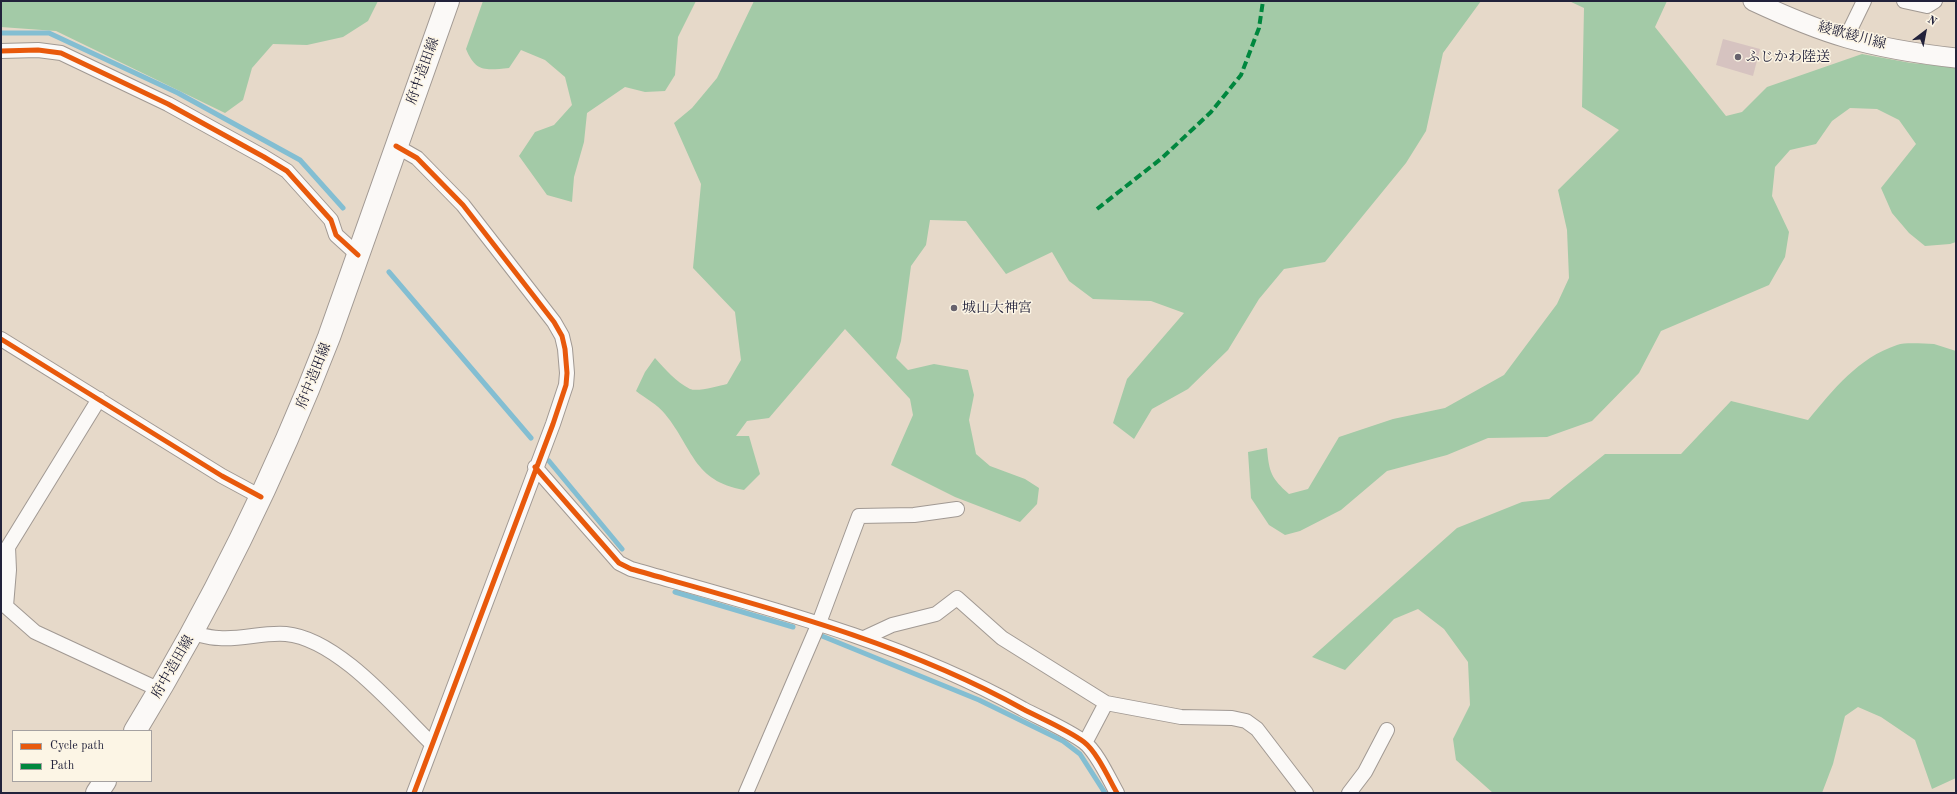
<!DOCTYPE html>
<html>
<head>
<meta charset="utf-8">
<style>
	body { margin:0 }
	#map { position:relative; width:1957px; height:794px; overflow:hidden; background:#e6d9c9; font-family:"Old Standard TT",serif }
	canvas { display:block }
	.frame { position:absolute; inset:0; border:2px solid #22223b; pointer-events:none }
	.legend { position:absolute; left:12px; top:730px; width:140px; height:52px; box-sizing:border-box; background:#fcf5e5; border:1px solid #a5a1a1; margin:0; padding:5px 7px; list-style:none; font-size:12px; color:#22223b }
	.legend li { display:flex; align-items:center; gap:8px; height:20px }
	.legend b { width:20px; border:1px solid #a5a1a1 }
	.north { position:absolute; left:1905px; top:12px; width:40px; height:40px; -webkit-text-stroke:3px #fcf5e5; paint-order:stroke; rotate:32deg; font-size:11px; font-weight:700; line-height:16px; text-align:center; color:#22223b }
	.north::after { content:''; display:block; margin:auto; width:14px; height:18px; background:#22223b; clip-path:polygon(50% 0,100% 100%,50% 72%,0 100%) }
</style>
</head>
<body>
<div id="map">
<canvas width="1957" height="794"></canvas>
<div class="frame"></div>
<ul class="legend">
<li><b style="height:5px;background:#e8590c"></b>Cycle path</li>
<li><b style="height:5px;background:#00873e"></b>Path</li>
</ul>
<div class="north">N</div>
</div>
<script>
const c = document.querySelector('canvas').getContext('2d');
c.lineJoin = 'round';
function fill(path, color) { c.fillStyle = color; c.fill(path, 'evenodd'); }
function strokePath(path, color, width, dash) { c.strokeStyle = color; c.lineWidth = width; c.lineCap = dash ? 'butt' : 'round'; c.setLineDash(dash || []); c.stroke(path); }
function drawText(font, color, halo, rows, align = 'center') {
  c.font = font + ' "Old Standard TT","Noto Serif JP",serif'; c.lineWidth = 3; c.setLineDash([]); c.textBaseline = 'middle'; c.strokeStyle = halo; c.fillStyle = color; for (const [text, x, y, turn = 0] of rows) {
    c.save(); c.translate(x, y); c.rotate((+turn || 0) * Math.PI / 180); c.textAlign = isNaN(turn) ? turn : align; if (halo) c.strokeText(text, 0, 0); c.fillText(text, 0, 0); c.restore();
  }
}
const forest = new Path2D(`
	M 1,1 L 378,1 L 368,21 L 343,37 L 307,45 L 273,44 L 252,68 L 243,100 L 225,113 L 56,31 L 1,27 Z
	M 483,1 L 696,1 L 678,37 L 675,75 L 665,91 L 645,92 L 625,87 L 587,113 L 584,142 L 574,177 L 572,202 L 547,195 L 519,156 L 535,132 L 554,125 L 572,105 L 565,77 L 545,60 L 521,50 L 509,68 C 486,70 476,73 466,49 Z
	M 754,1 L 1481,1 L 1443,53 L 1426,131 L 1406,163 L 1325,262 L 1284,269 L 1259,299 L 1228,350 L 1188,389 L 1152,409 L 1134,439 L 1113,423 L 1127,379 L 1184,313 L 1151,301 L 1093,299 L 1069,281 L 1052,252 L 1006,274 L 966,221 L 930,220 L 926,245 L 911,266 L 901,341 L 896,358 L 908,370 L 934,364 L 968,370 L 974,395 L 969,420 L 976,454 L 990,466 L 1025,479 L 1039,488 L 1037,504 L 1020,522 L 955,497 L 891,465 L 913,415 L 910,399 L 845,329 L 769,418 L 747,421 L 736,436 L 749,436 L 760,474 L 744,490 C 693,481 693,448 665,414 C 658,405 645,398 636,391 L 645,372 L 655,358 C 665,369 676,382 690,389 C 697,392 719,386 727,384 L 741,360 L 735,312 L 693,268 L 701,184 L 674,123 L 692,108 L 717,78 Z
	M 1569,1 L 1667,1 L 1655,27 L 1726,116 L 1742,112 L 1767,87 L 1862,54 L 1911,63 L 1956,67 L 1956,242 L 1950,244 L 1925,246 L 1909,233 L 1892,213 L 1881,188 L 1916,144 L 1899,120 L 1877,109 L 1850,108 L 1832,121 L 1816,144 L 1790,150 L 1775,167 L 1772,196 L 1789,232 L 1785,257 L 1769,285 L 1661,331 L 1639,373 L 1592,421 L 1547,437 L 1488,438 L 1447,455 L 1387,471 L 1341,510 L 1300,531 L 1285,535 L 1269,525 L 1251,498 L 1248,452 L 1267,448 C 1269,472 1271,478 1289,494 L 1308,489 L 1339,437 L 1393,419 L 1445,408 L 1504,375 L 1557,304 L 1569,278 L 1567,230 L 1558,190 L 1619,130 L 1582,107 L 1584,8 Z
	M 1934,344 L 1956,351 L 1956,778 L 1932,789 L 1915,740 L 1881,717 L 1858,707 L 1845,716 L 1833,764 L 1822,793 L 1493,793 L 1456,760 L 1453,739 L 1470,705 L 1468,662 L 1444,629 L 1418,609 L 1394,619 L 1345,670 L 1312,657 L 1457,528 L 1522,502 L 1549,499 L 1605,454 L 1681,454 L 1731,401 L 1808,420 C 1834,389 1858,358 1897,345 C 1907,342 1923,344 1934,344 Z`);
const stream = new Path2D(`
	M 1,33 L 49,33 L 178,93 L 300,160 L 343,208
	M 389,272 L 531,438
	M 549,461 L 622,549
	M 675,592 L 793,627
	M 822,636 L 979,700 L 1063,741 L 1080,754 L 1105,793`);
const building = new Path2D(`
	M 1723,39 L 1760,49 L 1753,76 L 1716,65 Z`);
const street = new Path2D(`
	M 1904,1 L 1927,6 L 1935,1
	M 1846,38 L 1864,1
	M 1,51 L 38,50 L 61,53 L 168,104 L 264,157 L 287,171 L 331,220 L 336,235 L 358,255
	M 396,146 L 417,158 L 463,205 L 554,322 L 562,336 L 565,349 L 567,373 L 566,385 L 553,424 L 414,793
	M 1,339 L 222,476 L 261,497
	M 535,467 L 619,563 L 631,569 C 765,607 901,641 1023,709 C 1042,719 1068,730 1084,742 C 1097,752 1109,779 1117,793
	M 1,602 L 35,632 L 160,690
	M 6,606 L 9,570 L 8,547 L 99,399
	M 192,633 C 201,635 210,638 219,638 C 241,640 264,632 286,634 C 338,639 395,708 431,743
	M 864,638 L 892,625 L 936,614 L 957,598 L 1002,638 L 1106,703 L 1181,717 L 1232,718 L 1246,721 L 1257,729 L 1306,793
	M 1085,743 L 1106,703
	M 746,793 L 819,623 L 859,516 L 914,515 L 957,509
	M 1349,793 L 1365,772 L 1387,730`);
const secondary = new Path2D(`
	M 1753,1 C 1783,15 1815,29 1847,38 C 1882,48 1920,54 1956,58`);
const primary = new Path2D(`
	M 135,731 C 212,605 276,474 329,337 L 448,1
	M 97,793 L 105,781`);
const quiet = new Path2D(`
	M 1097,209 L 1162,158 L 1211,112 L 1241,75 L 1259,28 L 1263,1`);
const cycleway = new Path2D(`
	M 1,51 L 38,50 L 61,53 L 168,104 L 264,157 L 287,171 L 331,220 L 336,235 L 358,255
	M 396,146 L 417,158 L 463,205 L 554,322 L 562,336 L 565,349 L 567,373 L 566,385 L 553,424 L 414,793
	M 1,339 L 222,476 L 261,497
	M 535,467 L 619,563 L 631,569 C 765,607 901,641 1023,709 C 1042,719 1068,730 1084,742 C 1097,752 1109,779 1117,793`);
const markers = [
	[1738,57,4,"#67626d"],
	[954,308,4,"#67626d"]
];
const streetNames = [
	["綾歌綾川線",1852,36,15],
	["府中造田線",423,71,-70],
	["府中造田線",314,376,-68],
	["府中造田線",173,667,-60]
];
const poiNames = [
	["ふじかわ陸送",1746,57],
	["城山大神宮",962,308]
];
fill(forest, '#a3caa7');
strokePath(stream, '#83bed2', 5);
fill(building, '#d6c3c0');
strokePath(street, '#a19993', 16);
strokePath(secondary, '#a19993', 21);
strokePath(primary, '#a19993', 24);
strokePath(street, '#fbf9f7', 14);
strokePath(secondary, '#fbf9f7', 19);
strokePath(primary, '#fbf9f7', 22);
strokePath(quiet, '#00873e', 4, [8, 4]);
strokePath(cycleway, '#e8590c', 5);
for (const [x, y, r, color] of markers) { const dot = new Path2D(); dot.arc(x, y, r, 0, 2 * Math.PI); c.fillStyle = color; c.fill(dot); strokePath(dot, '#fcf5e5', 1.5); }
drawText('14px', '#22223b', '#fcf5e5', streetNames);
drawText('14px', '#22223b', '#fcf5e5', poiNames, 'left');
</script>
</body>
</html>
